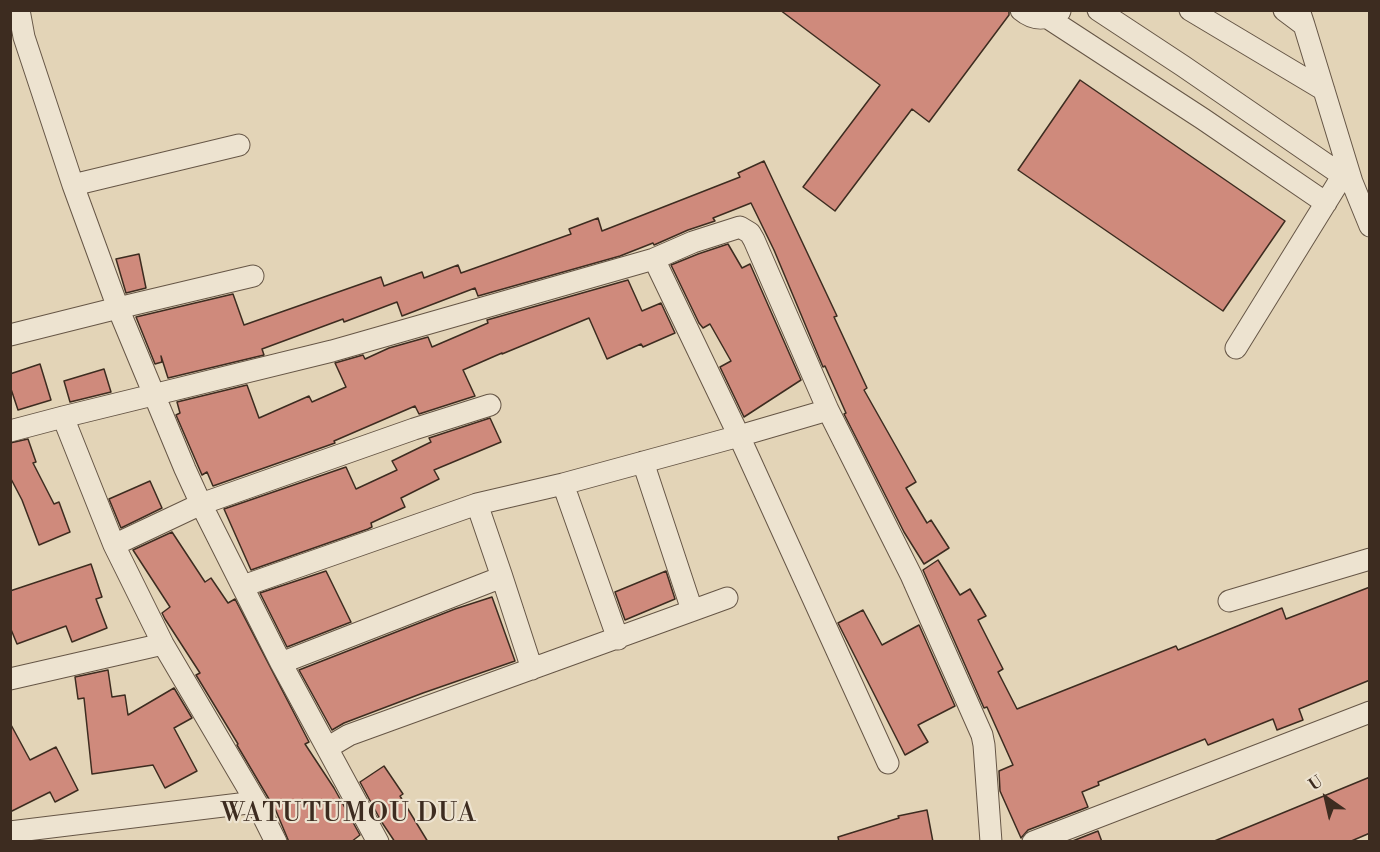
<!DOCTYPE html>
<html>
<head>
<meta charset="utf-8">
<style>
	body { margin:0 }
	#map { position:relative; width:1380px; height:852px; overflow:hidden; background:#e3d4b7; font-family:"Libre Bodoni",serif }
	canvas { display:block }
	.frame { position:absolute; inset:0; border:12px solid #3d2c20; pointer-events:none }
	.north { position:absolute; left:1296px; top:768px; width:60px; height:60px; -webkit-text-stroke:4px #ede3d0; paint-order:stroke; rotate:326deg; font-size:16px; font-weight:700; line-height:24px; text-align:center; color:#3d2c20 }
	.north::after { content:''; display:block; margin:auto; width:21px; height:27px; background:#3d2c20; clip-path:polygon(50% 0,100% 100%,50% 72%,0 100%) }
</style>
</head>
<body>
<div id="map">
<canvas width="1380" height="852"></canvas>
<div class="frame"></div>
<div class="north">U</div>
</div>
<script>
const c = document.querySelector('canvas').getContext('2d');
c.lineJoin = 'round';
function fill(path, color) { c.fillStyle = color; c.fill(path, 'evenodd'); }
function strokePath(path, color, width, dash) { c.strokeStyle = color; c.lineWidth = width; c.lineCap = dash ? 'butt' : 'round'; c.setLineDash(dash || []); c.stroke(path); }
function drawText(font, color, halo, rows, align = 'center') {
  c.font = font + ' "Libre Bodoni",serif'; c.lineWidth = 4.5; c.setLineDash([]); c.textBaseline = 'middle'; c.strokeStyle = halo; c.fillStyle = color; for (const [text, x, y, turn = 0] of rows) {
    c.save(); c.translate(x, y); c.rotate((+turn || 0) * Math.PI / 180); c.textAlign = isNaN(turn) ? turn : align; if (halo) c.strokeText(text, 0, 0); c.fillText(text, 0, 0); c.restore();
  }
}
const building = new Path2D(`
	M 780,10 L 1009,10 L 1009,15 L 929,122 L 912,109 L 835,211 L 803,187 L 880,85 Z
	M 1080,80 L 1285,221 L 1223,311 L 1018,170 Z
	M 764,161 L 837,316 L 834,317 L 867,388 L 864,390 L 916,482 L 906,488 L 927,523 L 931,520 L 949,548 L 924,564 L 904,532 L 844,414 L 846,413 L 825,366 L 823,367 L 774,250 L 751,203 L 713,218 L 715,221 L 688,230 L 654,245 L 653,243 L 620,256 L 478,296 L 475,288 L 402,316 L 397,302 L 344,322 L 343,319 L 262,349 L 264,355 L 168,378 L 161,356 L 162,362 L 155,364 L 136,317 L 233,294 L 244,325 L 381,277 L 384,286 L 422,272 L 424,278 L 458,265 L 461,273 L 571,234 L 569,229 L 598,218 L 602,231 L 740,177 L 738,173 Z
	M 728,244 L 742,268 L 750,264 L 801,380 L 744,417 L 720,367 L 731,361 L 710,324 L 703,328 L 699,323 L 671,265 L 698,254 Z
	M 139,254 L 146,288 L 126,293 L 116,259 Z
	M 628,280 L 642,311 L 661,303 L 675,333 L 643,347 L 641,344 L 607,359 L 589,318 L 502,354 L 502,353 L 463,370 L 475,396 L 419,414 L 415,406 L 334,441 L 335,443 L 213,486 L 207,472 L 202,475 L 176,415 L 180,413 L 177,402 L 247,385 L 259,418 L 309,396 L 312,402 L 346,387 L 335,363 L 363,355 L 365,359 L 389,348 L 428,337 L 432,347 L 488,323 L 487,320 Z
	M 40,364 L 51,400 L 18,410 L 10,386 L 10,374 Z
	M 104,369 L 111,392 L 70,402 L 64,381 Z
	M 490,418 L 501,442 L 434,470 L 439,479 L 401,498 L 405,507 L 371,523 L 372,527 L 368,529 L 251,570 L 224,509 L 346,467 L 356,489 L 397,470 L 392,461 L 431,442 L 429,438 Z
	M 28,439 L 36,462 L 33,463 L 54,504 L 59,502 L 70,532 L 39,545 L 22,500 L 10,477 L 10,443 Z
	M 150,481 L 162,508 L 121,528 L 109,499 Z
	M 172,532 L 205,582 L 211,578 L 228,603 L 235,599 L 309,742 L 305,744 L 334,788 L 360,835 L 351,842 L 289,842 L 276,811 L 237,745 L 238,744 L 196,675 L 200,673 L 165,619 L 162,613 L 170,607 L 133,550 Z
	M 938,560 L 960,595 L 970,589 L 986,616 L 978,620 L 1003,669 L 998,672 L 1017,709 L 1176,646 L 1178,650 L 1282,608 L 1286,619 L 1370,587 L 1370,680 L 1299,709 L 1303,720 L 1277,730 L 1273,719 L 1208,745 L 1205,739 L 1098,782 L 1099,785 L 1082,792 L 1088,807 L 1028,830 L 1021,838 L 1000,791 L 999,771 L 1013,765 L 987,707 L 984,708 L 923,570 Z
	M 91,564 L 102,597 L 96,599 L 107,628 L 72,642 L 66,626 L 17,644 L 10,627 L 10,591 Z
	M 326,571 L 351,622 L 287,647 L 260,593 Z
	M 666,571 L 675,599 L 625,620 L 615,592 Z
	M 492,597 L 515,661 L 423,693 L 344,723 L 332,730 L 299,670 L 455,609 Z
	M 863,610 L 882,645 L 919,625 L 955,706 L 918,725 L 928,742 L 905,755 L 838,623 Z
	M 108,670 L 112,697 L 125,695 L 128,715 L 174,688 L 192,718 L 174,728 L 197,771 L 165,788 L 153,765 L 92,774 L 84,698 L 78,699 L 75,677 Z
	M 10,723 L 30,760 L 56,747 L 78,790 L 55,802 L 50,792 L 10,812 Z
	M 384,766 L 403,794 L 400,796 L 428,842 L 395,842 L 381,821 L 360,782 Z
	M 1370,777 L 1370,833 L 1349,842 L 1212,842 Z
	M 927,810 L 933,842 L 839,842 L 838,837 L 899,818 L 898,816 Z
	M 1098,831 L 1102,842 L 1070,842 Z`);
const minor = new Path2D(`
	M 19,10 L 24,37 L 73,185 L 118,308 L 253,276
	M 1021,10 C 1034,21 1047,20 1060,11
	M 1098,10 L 1183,66 L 1352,182
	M 1190,10 L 1324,90
	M 1284,10 L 1304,25 L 1299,10
	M 1048,18 L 1203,119 L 1326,203
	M 1304,25 L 1352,182 L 1370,226
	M 73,185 L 239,145
	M 10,335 L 118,308 L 185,469 L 201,504 L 281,663 L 378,842
	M 1236,348 L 1343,175
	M 828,410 L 739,436 L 888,763
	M 63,417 L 114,545
	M 10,431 L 63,417 L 332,351 L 654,259 L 693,242 L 740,227 L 750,233 L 754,240 L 828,410 L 911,575 L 982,735 L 984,745 L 991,842
	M 643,462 L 692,610
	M 563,484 L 618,639
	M 477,504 L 502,577
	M 243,586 L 477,504 L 563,484 L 739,436 L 654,259
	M 1229,601 L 1370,559
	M 281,663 L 502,577 L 532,669
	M 10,679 L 163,644
	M 327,748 L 349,735 L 727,598
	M 10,832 L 256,802
	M 276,842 L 256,802 L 163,644 L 114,545 L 201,504 L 414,429 L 490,405
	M 1033,842 L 1370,712`);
const quarterNames = [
	["WATUTUMOU DUA",349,815]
];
fill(building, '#cf8a7c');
strokePath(building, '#3d2c20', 1.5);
strokePath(minor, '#665646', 23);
strokePath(minor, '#ede3d0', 21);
c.letterSpacing = '1.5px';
drawText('26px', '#3d2c20', '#ede3d0', quarterNames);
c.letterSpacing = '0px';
</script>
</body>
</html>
